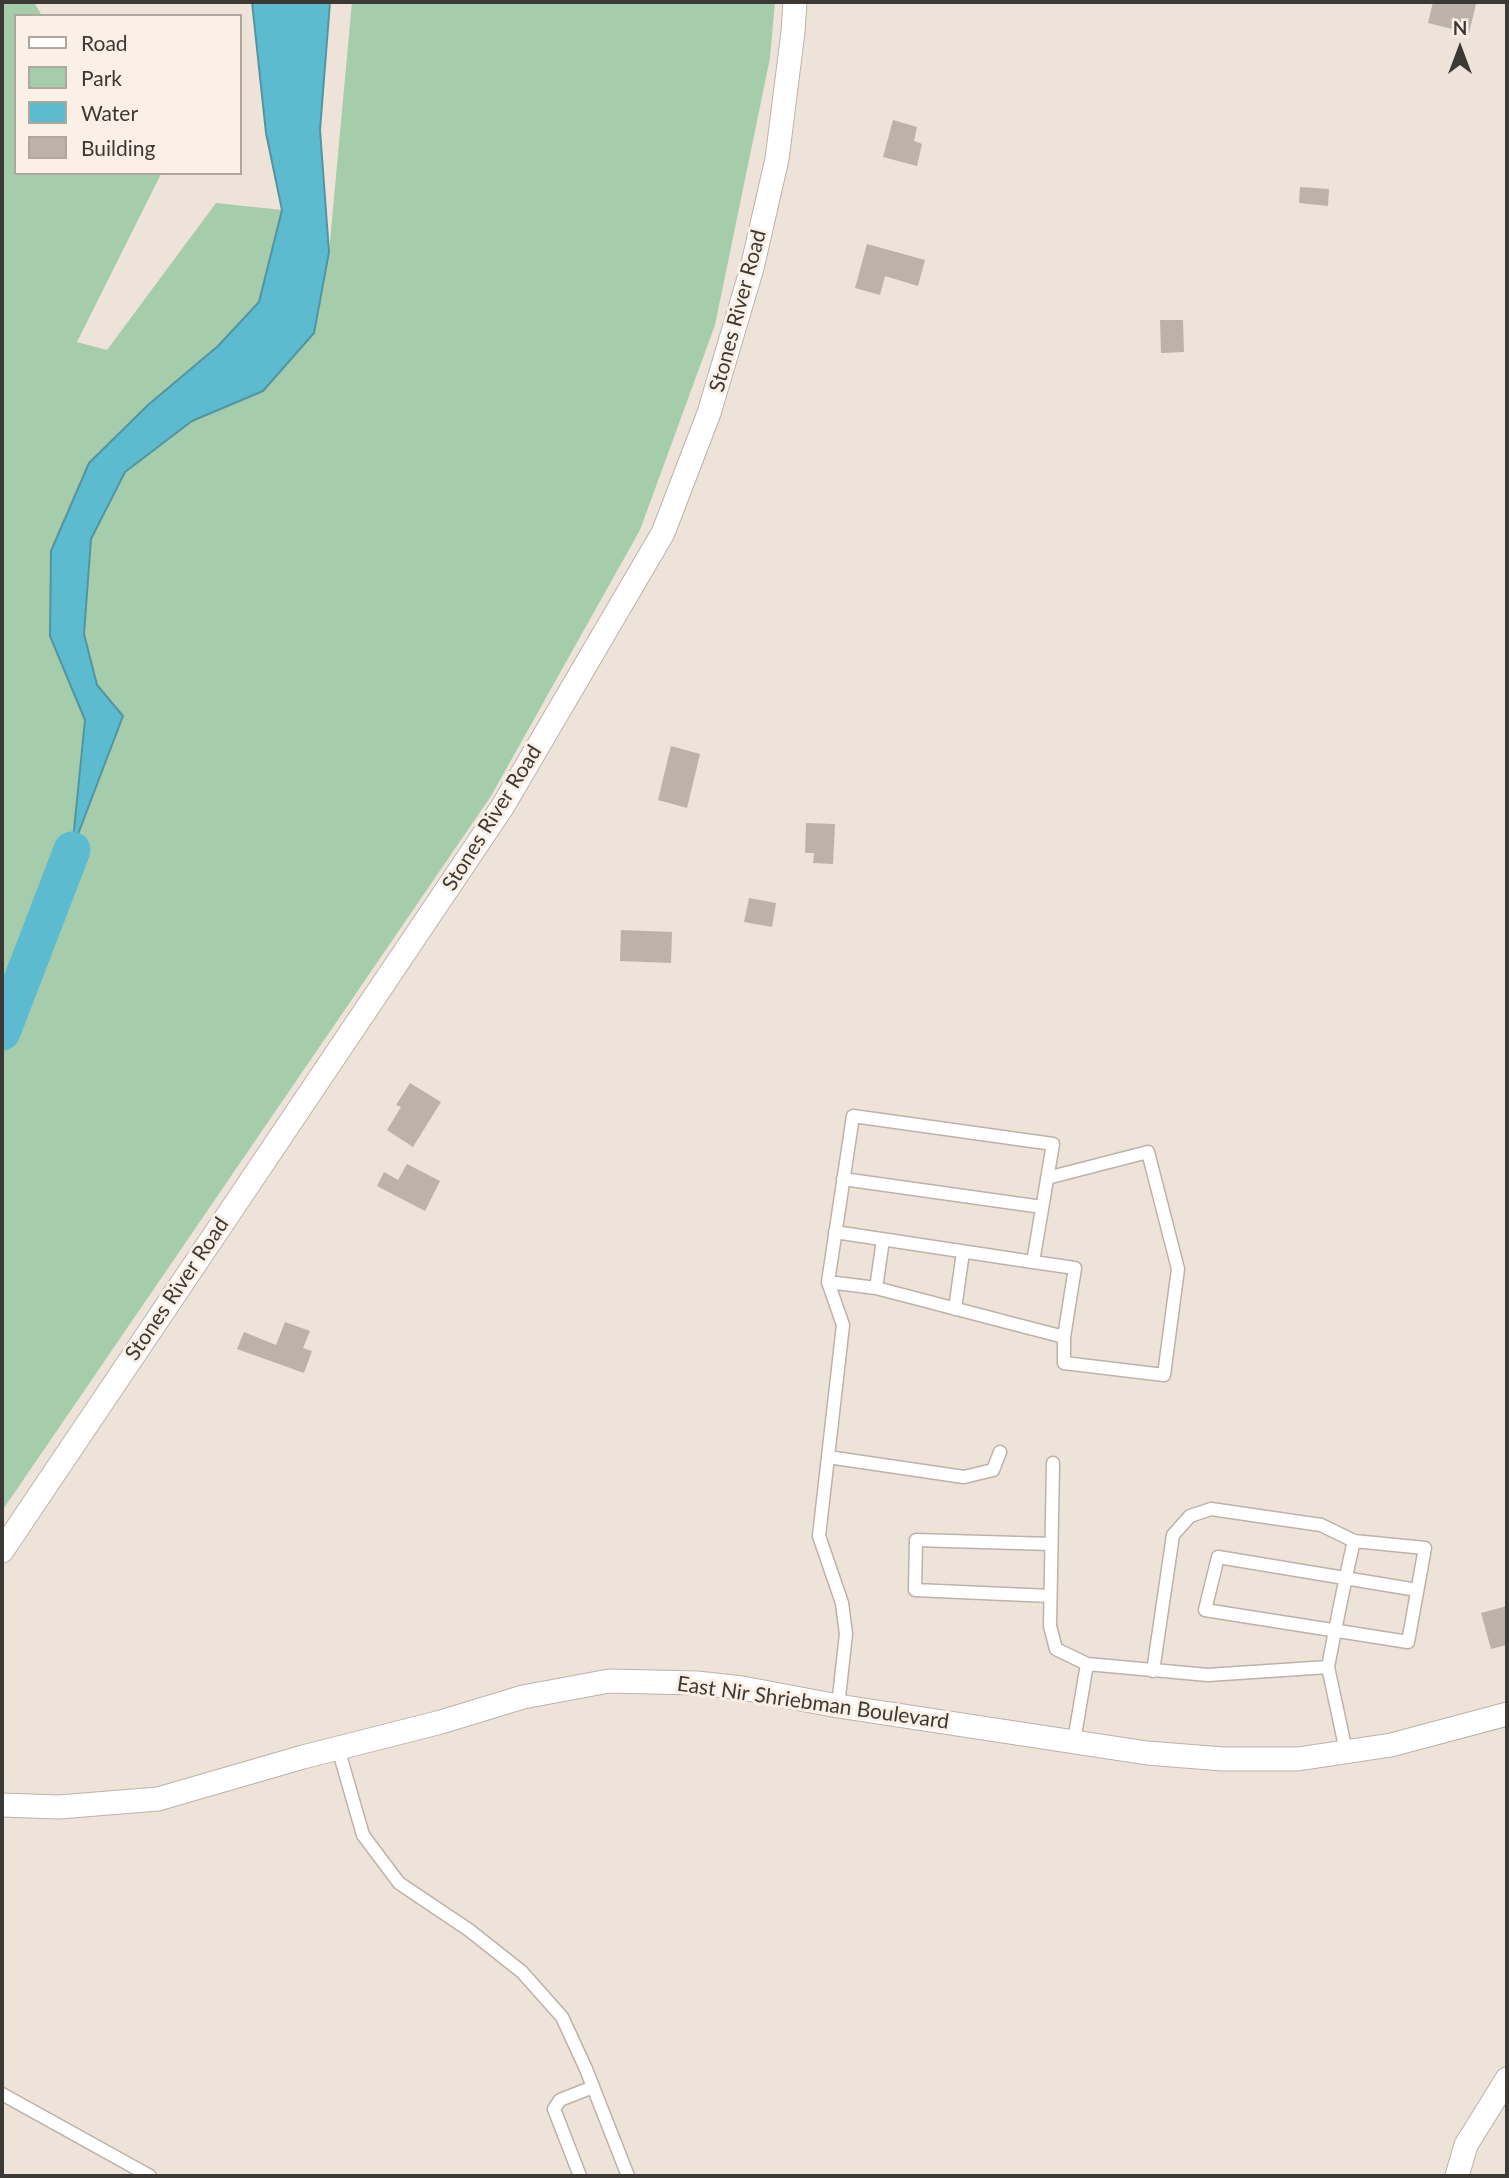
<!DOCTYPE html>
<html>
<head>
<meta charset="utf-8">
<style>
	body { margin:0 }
	#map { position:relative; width:1509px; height:2178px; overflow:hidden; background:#eee3d8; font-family:Lato,sans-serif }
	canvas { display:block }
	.frame { position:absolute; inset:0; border:4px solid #3c3834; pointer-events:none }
	.legend { position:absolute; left:14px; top:14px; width:228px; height:161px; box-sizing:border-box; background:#fbf0e5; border:2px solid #afa69e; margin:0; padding:9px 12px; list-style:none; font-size:21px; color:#3c3834 }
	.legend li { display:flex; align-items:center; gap:14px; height:35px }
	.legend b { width:35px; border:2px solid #afa69e }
	.north { position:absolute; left:1425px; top:14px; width:70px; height:70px; -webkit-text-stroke:5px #fbf0e5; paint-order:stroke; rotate:0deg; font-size:19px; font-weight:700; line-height:28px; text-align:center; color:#3c3834 }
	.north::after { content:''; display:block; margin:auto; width:24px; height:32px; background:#3c3834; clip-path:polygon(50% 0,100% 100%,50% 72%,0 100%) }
</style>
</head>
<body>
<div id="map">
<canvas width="1509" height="2178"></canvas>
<div class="frame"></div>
<ul class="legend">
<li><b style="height:9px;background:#fff"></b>Road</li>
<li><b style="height:19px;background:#a5cdac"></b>Park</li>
<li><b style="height:19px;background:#5dbbd0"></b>Water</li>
<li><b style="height:19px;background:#bdb2a8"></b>Building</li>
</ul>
<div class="north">N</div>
</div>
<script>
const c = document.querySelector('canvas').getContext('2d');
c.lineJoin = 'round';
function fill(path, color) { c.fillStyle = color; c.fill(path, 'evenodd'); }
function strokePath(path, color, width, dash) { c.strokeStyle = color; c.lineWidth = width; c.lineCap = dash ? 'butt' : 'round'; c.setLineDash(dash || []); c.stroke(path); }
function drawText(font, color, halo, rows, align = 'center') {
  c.font = font + ' Lato,sans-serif'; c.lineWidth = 6; c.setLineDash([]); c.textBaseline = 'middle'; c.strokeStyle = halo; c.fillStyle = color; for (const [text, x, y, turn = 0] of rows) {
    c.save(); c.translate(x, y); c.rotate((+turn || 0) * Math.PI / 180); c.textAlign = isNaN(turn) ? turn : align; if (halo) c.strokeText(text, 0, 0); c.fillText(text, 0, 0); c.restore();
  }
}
const green = new Path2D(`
	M 2,2 L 34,2 L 42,16 L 16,16 L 16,173 L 161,174 L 77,342 L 107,350 L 216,203 L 282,210 L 259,302 L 218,346 L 148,405 L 89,463 L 50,636 L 85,720 L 73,846 L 123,716 L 97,685 L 84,634 L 91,539 L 125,472 L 192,421 L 264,391 L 314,333 L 329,252 L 352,2 L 775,2 L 770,58 L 715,325 L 640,530 L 491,796 L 2,1511 Z`);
const water = new Path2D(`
	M 252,2 L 330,2 L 320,130 L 329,252 L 314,333 L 263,391 L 192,421 L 125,472 L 91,539 L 84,634 L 97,685 L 123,716 L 72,850 L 85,720 L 50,636 L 51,551 L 89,463 L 148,405 L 218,346 L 259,302 L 282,210 L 266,133 Z`);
const river = new Path2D(`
	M 2,1032 L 72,850`);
const building = new Path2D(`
	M 1433,2 L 1466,2 L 1476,4 L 1469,33 L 1428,23 Z
	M 893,120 L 917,127 L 914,141 L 922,144 L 917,166 L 883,157 Z
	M 1300,187 L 1329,189 L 1328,206 L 1299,203 Z
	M 867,244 L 925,260 L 918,286 L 885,276 L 880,295 L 855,288 Z
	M 1160,320 L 1183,320 L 1184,352 L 1161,353 Z
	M 671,746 L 700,754 L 687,808 L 658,800 Z
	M 806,823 L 835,824 L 833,864 L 813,863 L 814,853 L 805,853 Z
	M 749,898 L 776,903 L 772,927 L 744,922 Z
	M 621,930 L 672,932 L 671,963 L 620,961 Z
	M 410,1083 L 441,1102 L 413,1147 L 387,1130 L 401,1107 L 396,1105 Z
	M 407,1164 L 440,1181 L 425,1211 L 377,1186 L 384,1172 L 398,1180 Z
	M 285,1322 L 310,1331 L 303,1348 L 312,1351 L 304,1373 L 237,1349 L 244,1332 L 276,1345 Z
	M 1507,1606 L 1507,1645 L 1491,1649 L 1481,1613 Z`);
const service = new Path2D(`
	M 1047,1178 L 1148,1152 L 1178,1269 L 1164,1375 L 1064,1363 L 1064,1337
	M 843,1179 L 1042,1207
	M 835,1232 L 1033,1262 L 1053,1144 L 853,1116 L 828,1282 L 843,1325 L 819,1536 L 842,1603 L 846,1634 L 838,1706
	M 828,1282 L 876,1288 L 883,1240
	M 876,1288 L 1064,1337 L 1075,1268 L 1033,1262
	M 955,1309 L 963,1252
	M 828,1457 L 964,1477 L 993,1470 L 1000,1452
	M 1053,1463 L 1050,1626 L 1056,1649 L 1087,1664 L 1074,1741
	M 1050,1596 L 915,1590 L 916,1540 L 1051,1544
	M 1087,1664 L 1208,1675 L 1328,1667 L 1346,1751
	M 1328,1667 C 1336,1625 1344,1583 1354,1541 L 1425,1548 L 1408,1642 L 1205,1610 L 1218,1557 L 1417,1590
	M 1153,1671 L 1173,1535 L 1190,1516 L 1211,1509 L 1321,1525 L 1354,1541
	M 338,1748 L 363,1835 L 399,1883 L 469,1930 L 522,1972 L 562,2017 L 586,2069 L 628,2176
	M 2,2094 L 150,2176
	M 580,2176 L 554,2109 L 560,2100 L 593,2087`);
const minor = new Path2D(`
	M 2,1551 L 503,806 L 663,533 L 709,413 L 752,268 L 777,159 L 793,32 L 795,2
	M 2,1805 L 59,1807 L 158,1799 L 303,1757 L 441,1722 L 523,1697 L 609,1681 L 697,1683 L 742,1688 L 838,1706 L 1147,1753 L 1223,1759 L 1298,1759 L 1391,1745 L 1507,1714
	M 1457,2176 L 1466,2145 L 1507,2079`);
const streetNames = [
	["Stones River Road",738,311,-75],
	["Stones River Road",492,818,-58],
	["Stones River Road",177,1289,-56],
	["East Nir Shriebman Boulevard",813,1703,8]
];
fill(green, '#a5cdac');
fill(water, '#5dbbd0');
strokePath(water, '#5394a1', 2);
strokePath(river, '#5dbbd0', 37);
fill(building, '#bdb2a8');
strokePath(service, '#bdb2a8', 15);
strokePath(minor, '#bdb2a8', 25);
strokePath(service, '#fff', 12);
strokePath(minor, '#fff', 23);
drawText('21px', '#3c3834', '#fbf0e5', streetNames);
</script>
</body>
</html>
